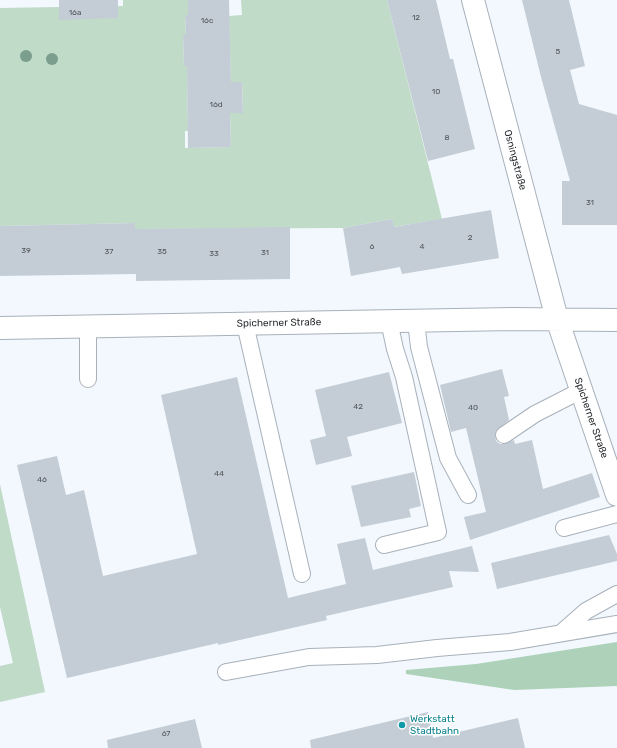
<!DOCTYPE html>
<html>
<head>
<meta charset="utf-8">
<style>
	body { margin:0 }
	canvas { display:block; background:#f2f8fd }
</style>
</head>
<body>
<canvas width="617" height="748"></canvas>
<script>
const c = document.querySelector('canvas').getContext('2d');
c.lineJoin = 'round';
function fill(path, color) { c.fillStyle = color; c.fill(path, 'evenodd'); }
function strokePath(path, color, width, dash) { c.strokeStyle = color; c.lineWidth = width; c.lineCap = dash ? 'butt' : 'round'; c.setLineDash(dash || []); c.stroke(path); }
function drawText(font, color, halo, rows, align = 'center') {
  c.font = font + ' Rubik,sans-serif'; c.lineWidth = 3; c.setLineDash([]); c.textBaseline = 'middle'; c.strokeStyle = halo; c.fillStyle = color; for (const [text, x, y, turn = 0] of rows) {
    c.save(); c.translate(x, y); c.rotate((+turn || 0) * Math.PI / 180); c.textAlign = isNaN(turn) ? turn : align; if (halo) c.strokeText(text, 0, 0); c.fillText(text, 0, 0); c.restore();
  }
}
const green = new Path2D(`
	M 123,0 L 188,0 L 188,15 L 185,15 L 186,34 L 183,34 L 184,66 L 187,66 L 188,131 L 185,131 L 185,148 L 231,147 L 230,113 L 243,113 L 242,82 L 231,82 L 229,16 L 242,15 L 241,0 L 387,0 L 442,219 L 393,227 L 392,219 L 343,228 L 135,229 L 135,223 L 0,226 L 0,8 L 59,7 L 59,20 L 90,7 L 123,6 Z
	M 0,484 L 45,692 L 0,702 L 0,666 L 13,663 L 0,607 Z`);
const forest = new Path2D(`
	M 617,642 L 617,686 L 514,690 L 406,674 L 406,670 L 476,664 Z`);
const building = new Path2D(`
	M 59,0 L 118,0 L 118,18 L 59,20 Z
	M 188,0 L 229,0 L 231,82 L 242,82 L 243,113 L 230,113 L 231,147 L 188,148 L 187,66 L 184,66 L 183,34 L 186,34 L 185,15 L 188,15 Z
	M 387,0 L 436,0 L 450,59 L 453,59 L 475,149 L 428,161 Z
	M 522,0 L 569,0 L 585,66 L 570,70 L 579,104 L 617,115 L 617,225 L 562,225 L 562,181 L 570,181 L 541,77 Z
	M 491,210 L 499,258 L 402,274 L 400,267 L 351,276 L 343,228 L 392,219 L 394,227 Z
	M 135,223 L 135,229 L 290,227 L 290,279 L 136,281 L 136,274 L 0,276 L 0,226 Z
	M 502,369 L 509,396 L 504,397 L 509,420 L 496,431 L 495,436 L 496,441 L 500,444 L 504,444 L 514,440 L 515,444 L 532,440 L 543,489 L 592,473 L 600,497 L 470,540 L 464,517 L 486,512 L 466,428 L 451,432 L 440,385 Z
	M 389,372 L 402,423 L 347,437 L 352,456 L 316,465 L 310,440 L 326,436 L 315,390 Z
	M 237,377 L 288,598 L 346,584 L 337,544 L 365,538 L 373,570 L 472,546 L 479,572 L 449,571 L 453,587 L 326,616 L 327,620 L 218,645 L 218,643 L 67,678 L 17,465 L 57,456 L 66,495 L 84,490 L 103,576 L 197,554 L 161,395 Z
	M 414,472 L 421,506 L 409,509 L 411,517 L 361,527 L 351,486 Z
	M 609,535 L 617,554 L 617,561 L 497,589 L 491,563 Z
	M 428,712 L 433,738 L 518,718 L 525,748 L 311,748 L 310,740 Z
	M 195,719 L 202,748 L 108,748 L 107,740 Z`);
const lane = new Path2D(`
	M 416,321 L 419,347 L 448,458 L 468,495
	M 245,324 L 302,574
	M 88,379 L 88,326
	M 504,435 L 535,414 L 582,390
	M 564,528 L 617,514
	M 384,545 L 438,532 L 404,377 L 395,349 L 389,321
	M 561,633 L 586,611 L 617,594
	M 226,672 L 309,657 L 377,655 L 437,648 L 510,642 L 617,624`);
const street = new Path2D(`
	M 473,0 L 557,319 L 617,495
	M 0,328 L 513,319 L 617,320`);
const trees = [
	[26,56],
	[52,59]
];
const markers = [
	[402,725,4,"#0f9aa8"]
];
const numberNames = [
	["16a",75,13],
	["12",416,18],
	["16c",207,21],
	["5",558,52],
	["10",436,92],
	["16d",216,105],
	["8",447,138],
	["31",590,203],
	["2",470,238],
	["6",372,247],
	["4",422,247],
	["39",26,251],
	["37",109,252],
	["35",162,252],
	["31",265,253],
	["33",214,254],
	["42",358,407],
	["40",473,408],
	["44",219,474],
	["46",42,480],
	["67",166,734]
];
const streetNames = [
	["Osningstraße",515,160,75],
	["Spicherner Straße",279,323,-1],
	["Spicherner Straße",591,418,71]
];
const cultureNames = [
	["Werkstatt",410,719],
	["Stadtbahn",410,731]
];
fill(green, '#c0dbc8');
fill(forest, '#add2b9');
fill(building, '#c4cdd5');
strokePath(lane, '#a8b1ba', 18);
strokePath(street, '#a8b1ba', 24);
strokePath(lane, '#fff', 16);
strokePath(street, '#fff', 22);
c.fillStyle = '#7b9e8e';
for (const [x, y] of trees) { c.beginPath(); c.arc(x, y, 6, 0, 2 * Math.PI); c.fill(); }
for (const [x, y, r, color] of markers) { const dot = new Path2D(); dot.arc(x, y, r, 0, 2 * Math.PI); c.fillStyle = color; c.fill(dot); strokePath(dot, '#fff', 1.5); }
drawText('8px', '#505559', null, numberNames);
drawText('10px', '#292d30', '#fff', streetNames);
drawText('10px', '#0d838f', '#fff', cultureNames, 'left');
</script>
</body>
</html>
